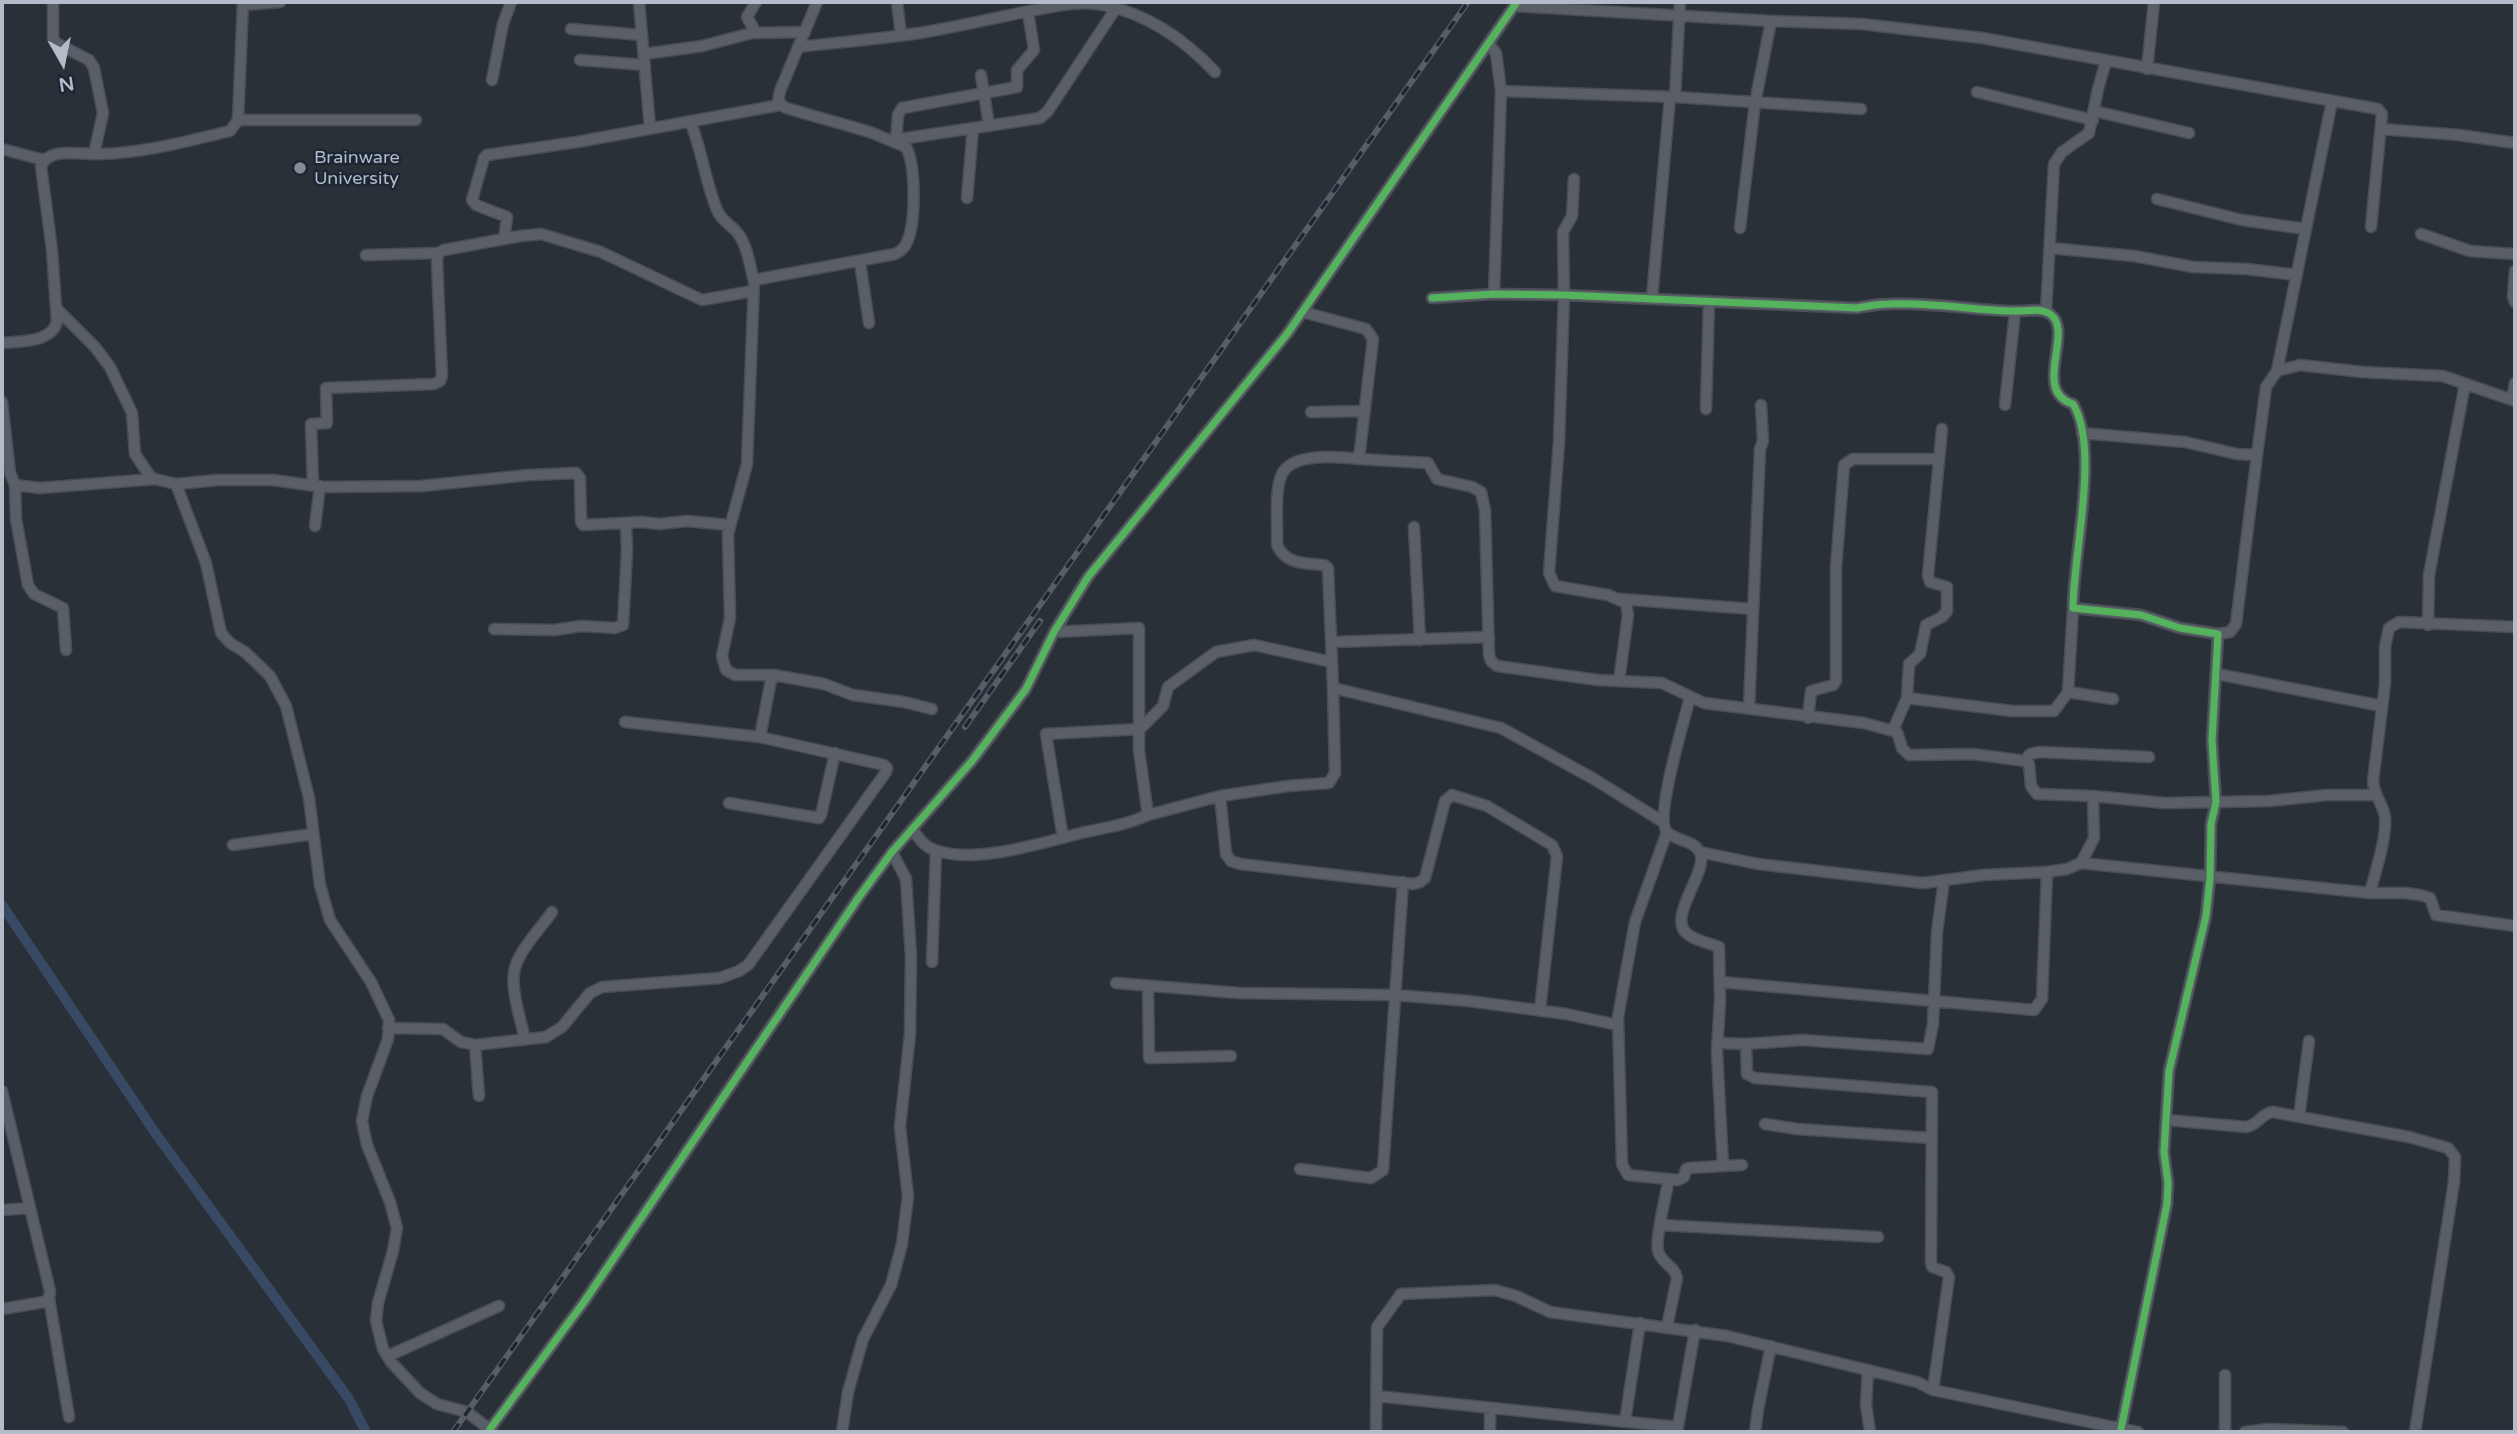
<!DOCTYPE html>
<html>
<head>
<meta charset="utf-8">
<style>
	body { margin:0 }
	#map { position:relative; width:2517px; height:1434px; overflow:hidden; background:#2a3038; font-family:"Varela Round",sans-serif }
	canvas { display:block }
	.frame { position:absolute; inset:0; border:4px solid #b4bcc9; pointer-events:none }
	.north { position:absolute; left:28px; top:28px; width:70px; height:70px; -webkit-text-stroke:5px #1d2633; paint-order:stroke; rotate:171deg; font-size:19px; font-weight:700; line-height:28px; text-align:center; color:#b4bcc9 }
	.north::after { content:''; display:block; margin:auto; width:24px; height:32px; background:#b4bcc9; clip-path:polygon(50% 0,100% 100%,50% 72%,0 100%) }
</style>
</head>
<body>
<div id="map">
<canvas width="2517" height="1434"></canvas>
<div class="frame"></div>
<div class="north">N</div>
</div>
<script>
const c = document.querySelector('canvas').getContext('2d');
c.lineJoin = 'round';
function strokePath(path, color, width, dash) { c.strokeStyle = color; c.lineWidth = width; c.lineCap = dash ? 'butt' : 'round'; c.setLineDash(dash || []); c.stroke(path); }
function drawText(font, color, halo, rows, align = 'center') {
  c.font = font + ' "Varela Round",sans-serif'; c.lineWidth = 5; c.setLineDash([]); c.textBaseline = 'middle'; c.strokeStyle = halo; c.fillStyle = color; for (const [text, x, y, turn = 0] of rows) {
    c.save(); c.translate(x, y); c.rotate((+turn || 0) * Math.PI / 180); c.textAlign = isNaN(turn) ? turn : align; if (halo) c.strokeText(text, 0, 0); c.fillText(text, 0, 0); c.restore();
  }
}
const canal = new Path2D(`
	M 2,905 L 156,1134 L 349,1399 L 366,1432`);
const minor = new Path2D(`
	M 53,2 L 53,38 L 56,43 L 89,60 L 94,68 L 103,113 L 94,154
	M 639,2 L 650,128
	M 817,2 L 780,91 L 778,102 L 786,108 L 870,132 L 906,147 C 916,165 916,223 907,242 C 905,248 901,251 895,254 L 759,279 L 754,282 L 747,464 L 728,534 L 730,618 L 722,656 L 726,670 L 735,675 L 774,675 L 824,684 L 853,695 L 904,702 L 932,709
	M 897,2 L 901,35
	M 243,5 L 280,2
	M 1514,6 L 1771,21 L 1862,24 L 1982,38 L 2378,109 L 2382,114 L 2371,227
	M 571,29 L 642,35
	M 756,33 L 747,17 L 756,2
	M 1489,44 L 1496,53 L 1501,91 L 1494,294
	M 798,47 C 840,42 883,39 925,32 C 960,26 995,18 1029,11 C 1053,7 1079,0 1103,5 C 1148,14 1184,39 1215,72
	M 644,54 L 702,46 L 752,33 L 805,32
	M 580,60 L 645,65
	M 2147,69 L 2154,2
	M 981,75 L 989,125
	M 492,80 L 503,24 L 511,2
	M 1501,91 L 1675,97 L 1861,109
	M 1977,92 L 2093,120
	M 1675,97 L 1680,2
	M 2094,111 L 2189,133
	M 238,120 L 416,120
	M 690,121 C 702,150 705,181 717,210 C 721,220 728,223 735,230 C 747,242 750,266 754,282
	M 2381,129 L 2459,135 L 2515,143
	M 894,140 L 1040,118 L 1048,111 L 1116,8
	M 896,140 L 898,115 L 902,108 L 1017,87 L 1017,70 L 1034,50 L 1028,12
	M 2,149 L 44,160
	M 1574,179 L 1572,216 L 1563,232 L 1564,295 L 1559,442 L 1549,573 L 1555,586 L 1608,595 L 1626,603 L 1628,615 L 1619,681
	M 967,198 L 973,128
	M 2157,199 L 2242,220 L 2306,229
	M 1740,228 L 1755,103 L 1771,21
	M 2421,234 L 2470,251 L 2515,254
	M 504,239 L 507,217 L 476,205 L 472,200 L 484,158 L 487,155 L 577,142 L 780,105
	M 2050,248 L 2134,256 L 2193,267 L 2247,269 L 2297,275
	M 366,255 L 438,253
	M 860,262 L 869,323
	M 2515,271 L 2513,297 L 2515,302
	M 1432,298 L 1494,294 L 1564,295 L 1857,308 C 1867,306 1878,304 1889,304 C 1930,302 1972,310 2013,311 C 2024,312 2040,307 2050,314 C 2075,331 2031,391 2073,404 C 2100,448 2073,555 2073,608 L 2141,615 L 2180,628 L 2218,634 L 2212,740 L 2216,802 L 2211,824 L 2210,878 L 2206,916 L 2169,1071 L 2164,1152 L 2168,1183 L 2167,1204 L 2121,1429
	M 1652,298 L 1670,97
	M 56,308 L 95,347 L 110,367 L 132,413 L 135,454 L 152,479
	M 1303,312 L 1366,329 L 1373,339 L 1359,459 L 1428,463 L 1437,479 L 1472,487 L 1481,492 L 1485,510 L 1489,655 L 1491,661 L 1497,666 L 1598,680 L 1662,683 L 1704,703 L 1864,723 L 1897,732 L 1902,748 L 1909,755 L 1973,754 L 2025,761 L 2029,764 L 2031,786 L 2037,794 L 2093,796 L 2165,803 L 2269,801 L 2327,795 L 2374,795
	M 2046,312 L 2054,164 L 2062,152 L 2089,133 L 2098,89 L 2106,61
	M 2,343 C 20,341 51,343 57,322 L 52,250 L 41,166 C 49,146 83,155 101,154 C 145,153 187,141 230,131 L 238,120 L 243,2
	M 2277,371 L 2332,101
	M 2512,400 L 2515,383
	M 2,402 L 10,473 L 15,485 L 40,488 L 155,479 L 176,484 L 206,563 L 221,633 L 230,643 L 245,652 L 270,676 L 286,706 L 309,798 L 320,885 L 330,920 L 371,982 L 389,1020 L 388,1039 L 367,1096 L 362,1121 L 367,1145 L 390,1202 L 397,1228 L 393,1251 L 378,1303 L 376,1321 L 383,1349 L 391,1362 L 420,1393 L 437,1404 L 467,1412 L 493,1432
	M 2005,405 L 2015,312
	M 1706,409 L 1709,301
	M 1311,412 L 1365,411
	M 2082,433 L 2185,442 L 2237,454 L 2257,455 L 2266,387 L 2277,371 L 2300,365 L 2362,372 L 2443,376 L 2515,401
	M 1359,459 C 1339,457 1293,452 1282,474 C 1274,490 1278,526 1277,545 C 1286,565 1305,563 1324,565 L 1328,568 L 1333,688 L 1501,728 L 1594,779 L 1663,822
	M 176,484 L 218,480 L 273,480 L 323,487 L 421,486 L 529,475 L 576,473 L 580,478 L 581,522 L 583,525 L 642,522 L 659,524 L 687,521 L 729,525
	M 15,485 L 16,519 L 28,585 L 34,594 L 63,608 L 66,650
	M 313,485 L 311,424 L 327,423 L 326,388 L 434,384 L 440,381 L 442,376 L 437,262 L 438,253 L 444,250 L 520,236 L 541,234 L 601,252 L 702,300 L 753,291
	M 315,526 L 320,486
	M 1414,527 L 1420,640
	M 1620,599 L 1753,609
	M 2428,625 L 2429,575 L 2465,384
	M 2515,627 L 2399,622 L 2389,628 L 2385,647 L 2385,684 L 2373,781 C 2374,797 2383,803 2385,817 C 2387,838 2375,872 2370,893 L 2405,893 L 2420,895 L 2430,898 L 2436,915 L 2515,926
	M 494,629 L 554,630 L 581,626 L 615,628 L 623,625 L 627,551 L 626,523
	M 1054,632 L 1139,628 L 1139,751 L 1148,815 L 1220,796 L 1288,786 L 1329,783 L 1335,773 L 1333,688
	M 2218,634 L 2230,632 L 2236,624 L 2257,455
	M 1332,642 L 1489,637
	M 2217,674 L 2382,706
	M 2068,692 L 2113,699
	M 1690,697 C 1685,718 1654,818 1667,832 C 1677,842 1698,840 1701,856 C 1705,876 1665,921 1689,935 C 1697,941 1709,943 1719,947 L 1720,1000 L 1717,1052 L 1723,1166 L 1742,1165
	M 1907,698 L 2012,711 L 2054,711 L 2068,692 L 2073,608
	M 1749,708 L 1760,449 L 1763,441 L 1761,405
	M 1808,718 L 1811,691 L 1833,685 L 1836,681 L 1836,568 L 1844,465 L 1853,459 L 1939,459
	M 625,722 L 760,737
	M 1893,730 L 1907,698 L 1909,664 L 1920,654 L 1926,625 L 1942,617 L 1947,611 L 1947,587 L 1930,582 L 1928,575 L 1942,429
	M 2025,761 L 2030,754 L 2039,752 L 2149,757
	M 1220,796 L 1226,854 L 1231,861 L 1240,864 L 1413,884 L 1420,882 L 1425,878 L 1445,801 L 1452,795 L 1487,806 L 1552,845 L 1557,856 L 1540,1010
	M 729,803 L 819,818 L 821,815 L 835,753
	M 912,829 C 919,838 924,847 935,850 C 976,865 1044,842 1085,832 C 1108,827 1126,825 1148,815
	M 1667,832 L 1635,922 L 1618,1017 L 1622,1164 L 1628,1175 L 1678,1180 L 1684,1177 L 1686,1169 L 1689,1168 L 1723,1166
	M 1063,838 L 1046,734 L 1140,729 L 1163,706 L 1168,687 L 1216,652 L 1254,645 L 1332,662
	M 233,845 L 313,834
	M 1700,852 L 1758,864 L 1923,883 L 1983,875 L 2047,872 L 2067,869 L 2081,863 L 2094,838 L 2093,796
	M 2081,863 L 2370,893
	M 932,962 L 936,851
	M 1720,982 L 2034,1010 L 2042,999 L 2047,872
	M 1116,983 L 1239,993 L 1395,995 L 1469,1001 L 1566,1014 L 1618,1025
	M 1148,986 L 1149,1058 L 1231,1056
	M 388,1028 L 443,1029 L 461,1042 L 475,1045 L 546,1037 L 562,1027 L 590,993 L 602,987 L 720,978 L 739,971 L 748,965 L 886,772 L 887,768 L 884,765 L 760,737 L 772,675
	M 525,1039 C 521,1021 511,991 514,973 C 516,953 541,928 552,912
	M 1717,1043 L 1746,1044 L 1802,1040 L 1928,1049 L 1933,1024 L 1937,932 L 1944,880
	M 1746,1044 L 1747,1074 L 1755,1078 L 1932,1092 L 1931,1263 L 1932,1267 L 1946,1272 L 1949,1277 L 1933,1390
	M 475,1045 L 479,1096
	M 2,1091 L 50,1291 L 49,1298 L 44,1302 L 2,1309
	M 2299,1117 L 2309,1041
	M 2167,1120 L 2246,1127 C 2259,1125 2261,1113 2273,1112 L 2409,1137 L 2448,1148 L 2455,1157 L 2454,1182 L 2415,1432
	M 1765,1124 L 1797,1129 L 1931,1138
	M 1300,1169 L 1371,1178 L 1383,1170 L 1403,882
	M 2,1210 L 30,1208
	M 1661,1225 L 1878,1237
	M 49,1298 L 69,1417
	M 1667,1327 L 1677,1278 C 1675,1266 1661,1263 1658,1251 C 1655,1239 1666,1194 1669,1179
	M 388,1356 L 499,1306
	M 1868,1370 L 1866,1404 L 1870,1432
	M 1376,1396 L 1677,1427
	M 1490,1408 L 1490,1432
	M 1625,1421 L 1640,1323
	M 490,1429 L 584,1302 L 859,897 L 892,852 L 972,761 L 1026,689 L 1054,632 L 1088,577 L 1287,334 L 1517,2
	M 842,1432 L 848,1392 L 863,1339 L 891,1285 L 902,1244 L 908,1196 L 900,1127 L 910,1034 L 911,956 L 906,879 L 892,852
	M 1376,1432 L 1377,1327 L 1401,1294 L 1495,1290 L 1516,1296 L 1550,1312 L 1727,1336 L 1917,1382 L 1933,1390 L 2138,1432
	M 1677,1432 L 1695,1330
	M 1755,1432 L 1758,1409 L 1771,1346
	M 2225,1432 L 2225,1375
	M 2245,1432 L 2269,1429 L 2343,1432`);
const rail = new Path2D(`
	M 965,727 L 1040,621
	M 453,1432 L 1468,2`);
const cycleway = new Path2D(`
	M 1432,298 L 1494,294 L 1564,295 L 1857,308 C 1867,306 1878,304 1889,304 C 1930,302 1972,310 2013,311 C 2024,312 2040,307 2050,314 C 2075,331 2031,391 2073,404 C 2100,448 2073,555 2073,608 L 2141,615 L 2180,628 L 2218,634 L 2212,740 L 2216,802 L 2211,824 L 2210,878 L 2206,916 L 2169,1071 L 2164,1152 L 2168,1183 L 2167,1204 L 2121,1429
	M 490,1429 L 584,1302 L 859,897 L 892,852 L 972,761 L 1026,689 L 1054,632 L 1088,577 L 1287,334 L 1517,2`);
const markers = [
	[300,168,7,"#848b96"]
];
const poiNames = [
	["Brainware",314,158],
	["University",314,179]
];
strokePath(canal, '#384963', 10);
strokePath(minor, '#484c53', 13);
strokePath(minor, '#5a5e66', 10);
strokePath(rail, '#595d64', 6);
strokePath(rail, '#1d2633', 3.5, [10]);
strokePath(cycleway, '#56b35d', 7);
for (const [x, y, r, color] of markers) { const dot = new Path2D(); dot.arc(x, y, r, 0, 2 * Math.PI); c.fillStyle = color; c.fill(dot); strokePath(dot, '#1d2633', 2.5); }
drawText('18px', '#b4bcc9', '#1d2633', poiNames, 'left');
</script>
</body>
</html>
